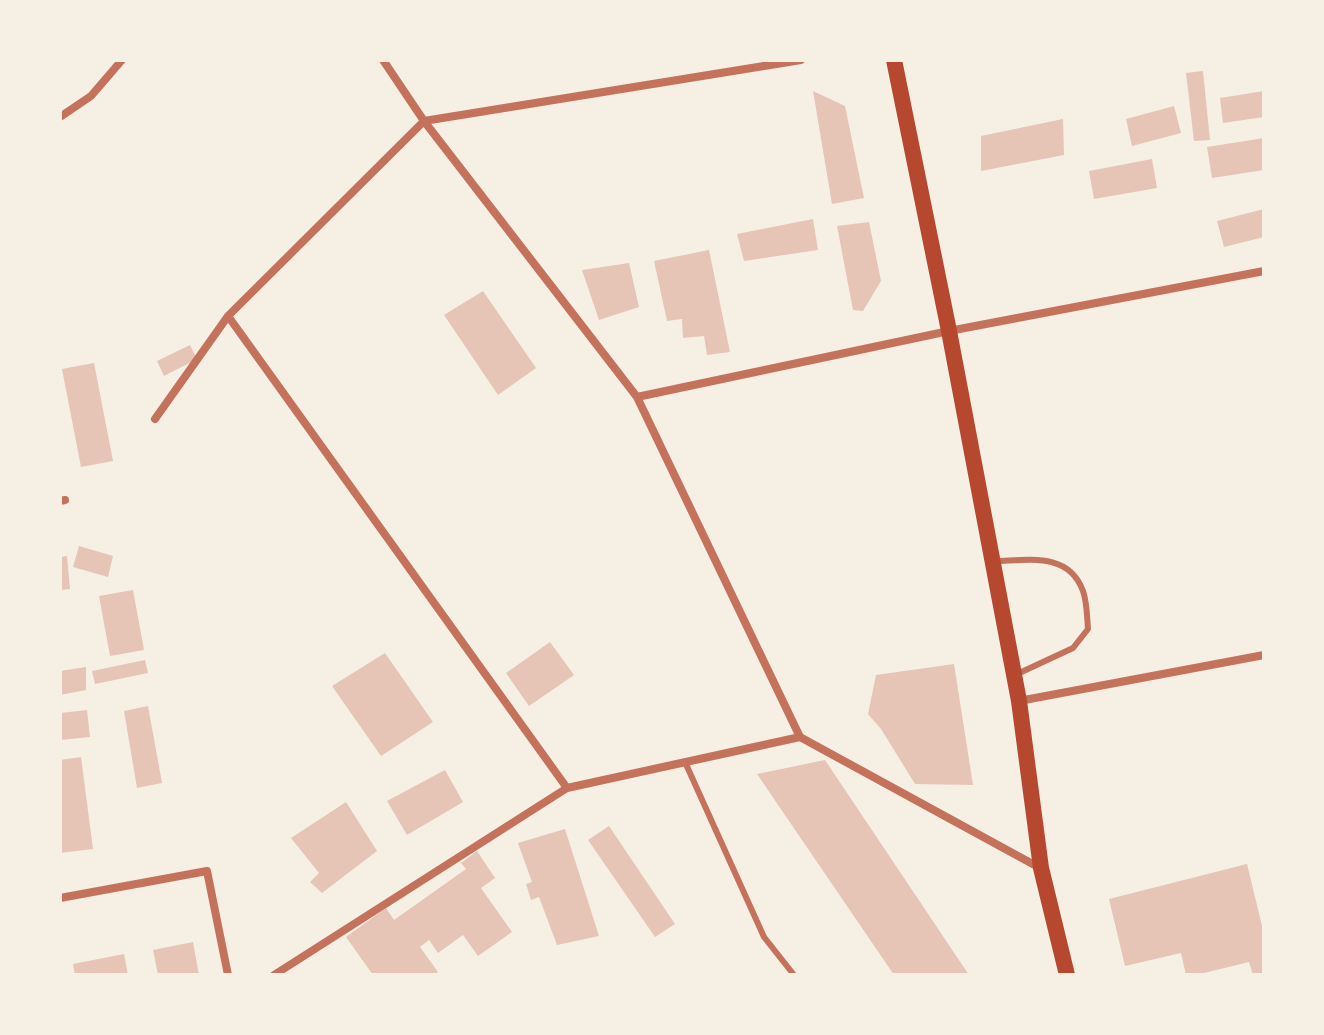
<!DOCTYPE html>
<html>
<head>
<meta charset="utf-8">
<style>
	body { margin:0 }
	#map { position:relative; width:1324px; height:1035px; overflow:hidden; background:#f6efe4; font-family:Quicksand,sans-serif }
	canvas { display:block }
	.frame { position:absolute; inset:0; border:62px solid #f6efe4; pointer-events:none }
</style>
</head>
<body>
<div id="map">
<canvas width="1324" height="1035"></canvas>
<div class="frame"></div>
</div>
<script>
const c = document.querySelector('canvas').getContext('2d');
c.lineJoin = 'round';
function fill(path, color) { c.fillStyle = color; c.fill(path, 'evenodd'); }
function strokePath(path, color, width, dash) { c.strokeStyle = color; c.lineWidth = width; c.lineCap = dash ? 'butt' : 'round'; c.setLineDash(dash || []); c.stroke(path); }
const building = new Path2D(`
	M 1203,71 L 1210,140 L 1194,141 L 1186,73 Z
	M 813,91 L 845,106 L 864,198 L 832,204 Z
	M 1264,91 L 1264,117 L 1223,123 L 1220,98 Z
	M 1174,106 L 1181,133 L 1132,146 L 1126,119 Z
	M 1063,119 L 1064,155 L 981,171 L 981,136 Z
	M 1264,138 L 1264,170 L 1212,178 L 1207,147 Z
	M 1152,159 L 1157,188 L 1094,199 L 1089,171 Z
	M 1264,209 L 1264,237 L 1224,247 L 1217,221 Z
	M 813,219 L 818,250 L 744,261 L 737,234 Z
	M 869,222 L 881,281 L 863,311 L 853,310 L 837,226 Z
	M 709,250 L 730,352 L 707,355 L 704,336 L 683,338 L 682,319 L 667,321 L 654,261 Z
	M 629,263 L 639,307 L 599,320 L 582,270 Z
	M 483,291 L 536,368 L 498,395 L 444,315 Z
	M 190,345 L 197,359 L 164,376 L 157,361 Z
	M 94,363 L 113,461 L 81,467 L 62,369 Z
	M 79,546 L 113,556 L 108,577 L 73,567 Z
	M 67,556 L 70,589 L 60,590 L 60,557 Z
	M 133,590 L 144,650 L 110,656 L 99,596 Z
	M 550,642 L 574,675 L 529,706 L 506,673 Z
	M 385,653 L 433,722 L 381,756 L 332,686 Z
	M 145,660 L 148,673 L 95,684 L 92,671 Z
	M 954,664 L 973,785 L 915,784 L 881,729 L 868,714 L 876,675 Z
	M 86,667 L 86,690 L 60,695 L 60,671 Z
	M 148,706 L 162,783 L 137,788 L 124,711 Z
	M 87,710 L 90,737 L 60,740 L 60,713 Z
	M 81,757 L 93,849 L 60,853 L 60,760 Z
	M 825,760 L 969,975 L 894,975 L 757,774 Z
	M 445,770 L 463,802 L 407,835 L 387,801 Z
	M 346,802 L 377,851 L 322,893 L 310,882 L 319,873 L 291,838 Z
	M 609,826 L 675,924 L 655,937 L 588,840 Z
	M 565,829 L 599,936 L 557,945 L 539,897 L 531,900 L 526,884 L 532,882 L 518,843 Z
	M 477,851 L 495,878 L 481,888 L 512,932 L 478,956 L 463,935 L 438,953 L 429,940 L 420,947 L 438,972 L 433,975 L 373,975 L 346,937 L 386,908 L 394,920 L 466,869 L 461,863 Z
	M 1247,864 L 1264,934 L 1264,975 L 1253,975 L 1249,962 L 1196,975 L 1186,975 L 1181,953 L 1125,966 L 1109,899 Z
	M 193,942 L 199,975 L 158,975 L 153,950 Z
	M 124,954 L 128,975 L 75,975 L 73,964 Z`);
const service = new Path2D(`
	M 996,561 C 1029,560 1069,552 1083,591 C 1087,602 1087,617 1088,629 L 1073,648 L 1015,675
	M 685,762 L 764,937 L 794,975`);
const minor = new Path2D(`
	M 383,60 L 424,121 L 637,397 L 800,737
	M 60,117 L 91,96 L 122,60
	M 228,316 L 567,788 L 800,737 L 1040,868
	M 637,397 L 949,331 L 1264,271
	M 155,419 L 228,316 L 424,121 L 801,60
	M 60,501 L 65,500
	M 1019,701 L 1264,655
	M 60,898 L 207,871 L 228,975
	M 274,975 L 567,788`);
const secondary = new Path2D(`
	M 894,60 L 949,331 L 1019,701 L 1041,868 L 1067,975`);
fill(building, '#e6c5b7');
strokePath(service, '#c5725c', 6);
strokePath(minor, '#c5725c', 8);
strokePath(secondary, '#b5482f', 16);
</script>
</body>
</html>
